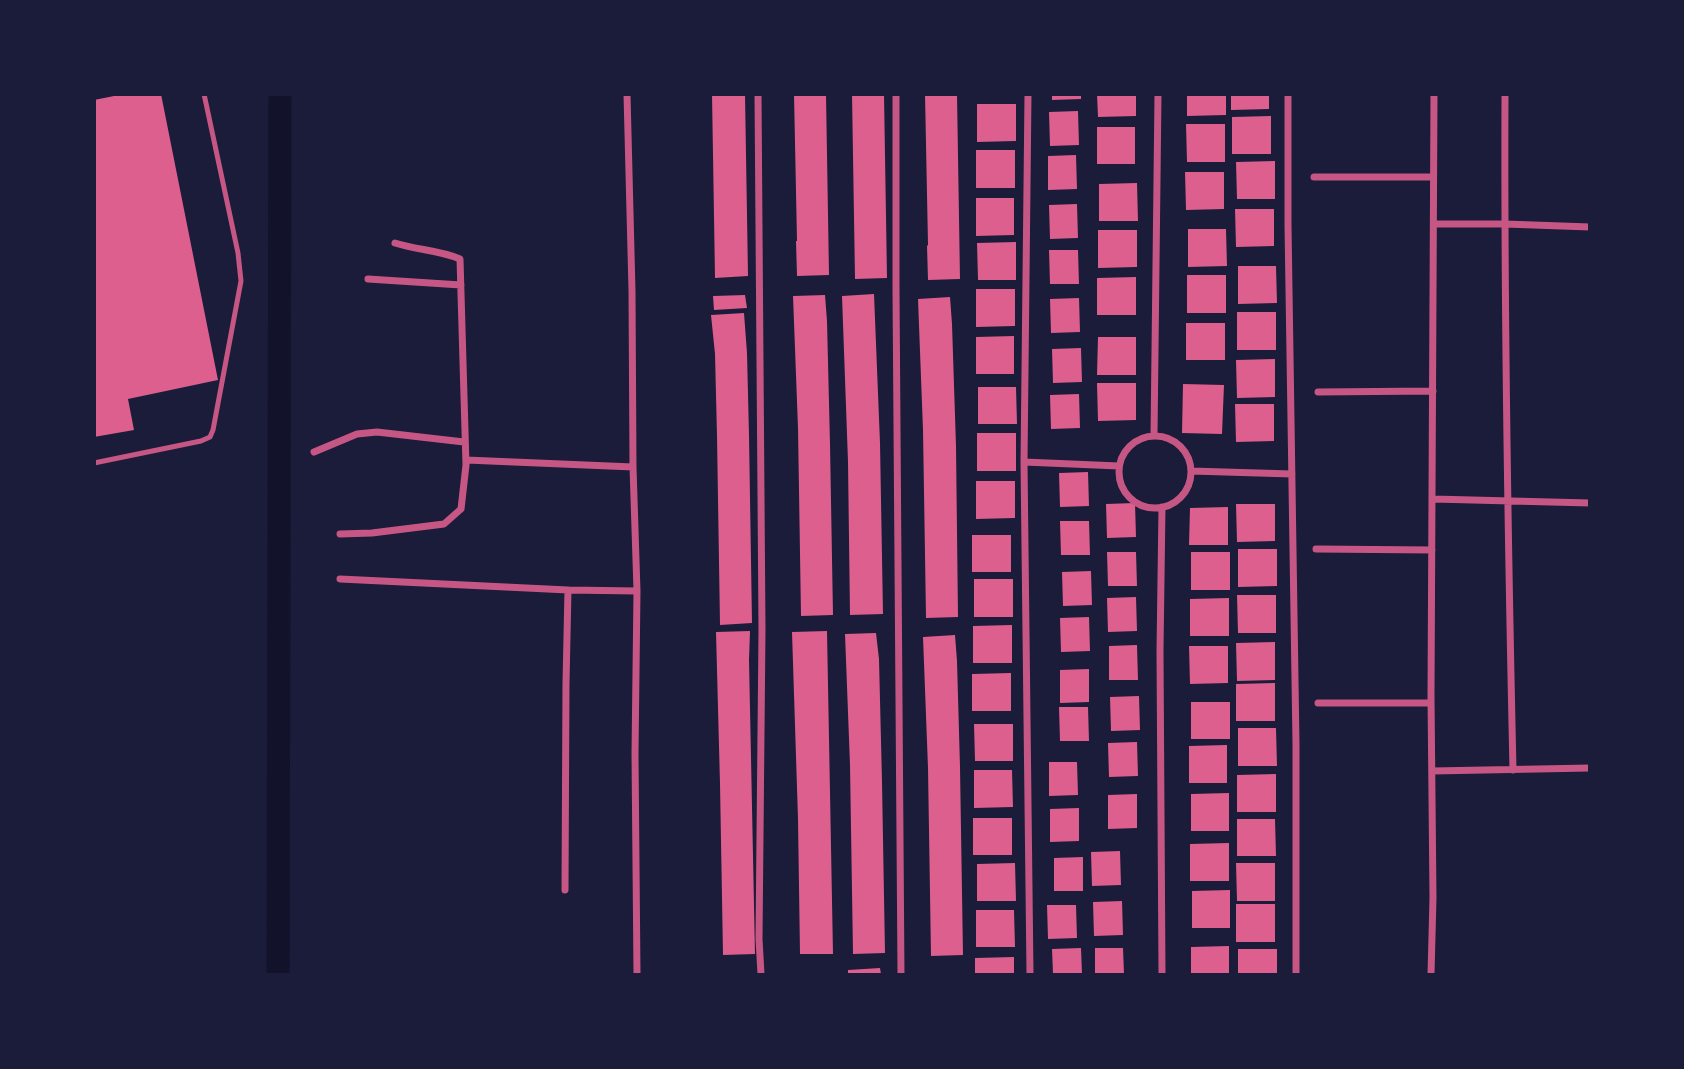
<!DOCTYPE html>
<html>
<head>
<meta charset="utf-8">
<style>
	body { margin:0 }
	#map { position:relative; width:1684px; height:1069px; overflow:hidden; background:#1b1b3a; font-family:Bitter,serif }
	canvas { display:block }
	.frame { position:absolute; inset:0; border:96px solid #1b1b3a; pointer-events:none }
</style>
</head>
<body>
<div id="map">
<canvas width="1684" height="1069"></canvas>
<div class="frame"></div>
</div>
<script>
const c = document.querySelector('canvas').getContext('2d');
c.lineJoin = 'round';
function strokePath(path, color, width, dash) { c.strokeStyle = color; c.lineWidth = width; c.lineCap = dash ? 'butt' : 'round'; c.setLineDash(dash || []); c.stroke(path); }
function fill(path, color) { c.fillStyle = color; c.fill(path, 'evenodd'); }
const canal = new Path2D(`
	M 278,974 L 280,94`);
const building = new Path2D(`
	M 124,94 L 161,94 L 218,380 L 128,399 L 134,430 L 94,437 L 94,100 Z
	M 712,94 L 745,94 L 748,276 L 715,278 Z
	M 794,94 L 826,94 L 829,275 L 797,276 L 796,241 L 797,241 Z
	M 852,94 L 884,94 L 887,278 L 855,279 Z
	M 925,94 L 957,94 L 960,279 L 928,280 L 927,246 L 928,245 Z
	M 1052,94 L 1081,94 L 1081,99 L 1052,100 Z
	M 1097,94 L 1136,94 L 1136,116 L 1098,117 Z
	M 1187,94 L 1226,94 L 1226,115 L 1187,116 Z
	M 1231,94 L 1269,94 L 1269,109 L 1231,110 Z
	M 977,104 L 1016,104 L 1016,141 L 977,142 Z
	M 1078,111 L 1079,145 L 1050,146 L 1049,112 Z
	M 1271,116 L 1271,154 L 1232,154 L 1232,117 Z
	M 1186,124 L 1225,124 L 1225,162 L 1187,162 Z
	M 1097,127 L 1135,127 L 1135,164 L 1097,164 Z
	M 976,150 L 1015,150 L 1015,188 L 976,188 Z
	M 1076,155 L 1077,189 L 1048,190 L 1048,156 Z
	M 1275,161 L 1275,199 L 1237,199 L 1236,162 Z
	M 1185,172 L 1224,172 L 1224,209 L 1186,210 Z
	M 1137,183 L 1138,221 L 1099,221 L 1099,184 Z
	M 976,198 L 1014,198 L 1014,235 L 976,236 Z
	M 1077,204 L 1078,238 L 1050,239 L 1049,205 Z
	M 1235,209 L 1274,209 L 1274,246 L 1236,247 Z
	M 1188,229 L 1226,229 L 1227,266 L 1188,267 Z
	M 1098,230 L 1137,230 L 1137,267 L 1098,268 Z
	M 1016,242 L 1016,280 L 978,280 L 977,243 Z
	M 1049,250 L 1078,250 L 1079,284 L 1050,284 Z
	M 1238,266 L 1276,266 L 1277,303 L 1238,304 Z
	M 1187,275 L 1226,275 L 1226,313 L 1187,313 Z
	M 1136,277 L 1136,315 L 1097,315 L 1097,278 Z
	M 976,289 L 1015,289 L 1015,326 L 976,327 Z
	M 874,294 L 880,443 L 883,614 L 850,615 L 848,462 L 842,296 Z
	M 745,295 L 747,308 L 714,310 L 713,296 Z
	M 825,295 L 827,321 L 830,444 L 833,615 L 801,616 L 798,428 L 793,296 Z
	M 950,297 L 952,324 L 956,446 L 958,617 L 926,618 L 923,430 L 918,299 Z
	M 1079,298 L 1080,332 L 1051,333 L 1050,299 Z
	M 1237,312 L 1276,312 L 1276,350 L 1237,350 Z
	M 744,313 L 747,353 L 749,435 L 752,623 L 720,625 L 717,436 L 715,354 L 711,315 Z
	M 1186,323 L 1225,323 L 1225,360 L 1186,360 Z
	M 1014,336 L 1014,374 L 976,374 L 976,337 Z
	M 1098,337 L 1136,337 L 1136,375 L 1097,375 Z
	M 1081,348 L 1082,382 L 1053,383 L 1052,349 Z
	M 1275,359 L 1275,397 L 1237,398 L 1236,360 Z
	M 1097,383 L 1136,383 L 1136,420 L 1098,421 Z
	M 1183,384 L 1224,385 L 1222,434 L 1182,433 Z
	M 978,387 L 1016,387 L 1017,424 L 978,424 Z
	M 1079,394 L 1080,428 L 1051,429 L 1050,395 Z
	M 1235,404 L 1274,404 L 1274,441 L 1236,442 Z
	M 977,433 L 1016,433 L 1016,471 L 977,471 Z
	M 1088,472 L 1089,506 L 1060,507 L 1059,473 Z
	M 976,481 L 1015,481 L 1015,518 L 976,519 Z
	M 1135,503 L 1136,537 L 1107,538 L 1106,504 Z
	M 1236,504 L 1275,504 L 1275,541 L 1237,542 Z
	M 1228,507 L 1228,545 L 1189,545 L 1190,508 Z
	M 1060,521 L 1089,521 L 1090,555 L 1061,555 Z
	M 972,535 L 1011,535 L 1011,572 L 972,572 Z
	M 1238,549 L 1277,549 L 1277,586 L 1238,587 Z
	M 1107,552 L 1136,552 L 1137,586 L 1108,586 Z
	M 1191,552 L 1230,552 L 1230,590 L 1191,590 Z
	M 1091,571 L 1092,605 L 1063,606 L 1062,572 Z
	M 974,579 L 1013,579 L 1013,617 L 974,617 Z
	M 1237,595 L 1276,595 L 1276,633 L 1238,633 Z
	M 1136,597 L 1137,631 L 1108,632 L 1107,598 Z
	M 1229,598 L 1229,636 L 1190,636 L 1190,599 Z
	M 1089,617 L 1090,651 L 1061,652 L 1060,618 Z
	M 1012,625 L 1012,663 L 973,663 L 973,626 Z
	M 750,631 L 749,660 L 755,954 L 723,955 L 720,784 L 716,632 Z
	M 827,631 L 833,954 L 800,954 L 798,819 L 792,632 Z
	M 876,633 L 879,659 L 882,782 L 885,953 L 853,954 L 850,765 L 845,634 Z
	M 955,635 L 957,661 L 960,767 L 963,955 L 931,956 L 928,768 L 923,637 Z
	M 1275,642 L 1275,680 L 1237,681 L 1236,643 Z
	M 1137,645 L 1138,680 L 1109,680 L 1109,646 Z
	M 1189,646 L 1228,646 L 1228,683 L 1190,684 Z
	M 1089,669 L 1089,702 L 1060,703 L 1060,670 Z
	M 1011,673 L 1011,711 L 972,711 L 972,674 Z
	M 1275,683 L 1275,721 L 1236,721 L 1236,684 Z
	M 1139,696 L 1140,730 L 1111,731 L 1110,697 Z
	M 1191,702 L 1230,702 L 1230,739 L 1191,739 Z
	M 1059,707 L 1088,707 L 1089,741 L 1060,741 Z
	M 974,724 L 1013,724 L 1013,761 L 975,761 Z
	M 1238,728 L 1276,728 L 1277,766 L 1238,766 Z
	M 1137,742 L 1138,776 L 1109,777 L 1108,743 Z
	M 1227,745 L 1227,783 L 1189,783 L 1189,746 Z
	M 1049,762 L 1077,762 L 1078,795 L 1049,796 Z
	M 974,770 L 1012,770 L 1013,807 L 974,808 Z
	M 1276,774 L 1276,812 L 1237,812 L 1237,775 Z
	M 1229,793 L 1229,831 L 1191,831 L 1191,794 Z
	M 1137,794 L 1137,828 L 1108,829 L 1108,795 Z
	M 1079,808 L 1079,841 L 1050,842 L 1050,809 Z
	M 973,818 L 1012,818 L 1012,855 L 973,855 Z
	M 1237,819 L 1275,819 L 1276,856 L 1237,856 Z
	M 1229,843 L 1229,881 L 1190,881 L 1190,844 Z
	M 1120,851 L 1121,885 L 1092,886 L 1091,852 Z
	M 1083,857 L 1083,891 L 1054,891 L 1054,858 Z
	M 1015,863 L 1016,901 L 977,901 L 977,864 Z
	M 1236,863 L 1275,863 L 1275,901 L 1237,901 Z
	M 1230,890 L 1230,928 L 1192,928 L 1192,891 Z
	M 1122,901 L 1123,935 L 1094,936 L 1093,902 Z
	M 1236,904 L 1275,904 L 1275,942 L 1236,942 Z
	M 1047,905 L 1076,905 L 1077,938 L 1048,939 Z
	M 976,910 L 1014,910 L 1015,947 L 976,947 Z
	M 1229,946 L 1229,974 L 1191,974 L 1191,947 Z
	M 1081,948 L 1082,974 L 1053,974 L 1052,949 Z
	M 1095,948 L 1123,948 L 1124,974 L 1095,974 Z
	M 1238,949 L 1277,949 L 1277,974 L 1238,974 Z
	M 1014,957 L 1014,974 L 975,974 L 975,958 Z
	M 880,968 L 881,974 L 848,974 L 848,970 Z`);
const service = new Path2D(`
	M 94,463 L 201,441 L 210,437 L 213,430 L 241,281 L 238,253 L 204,94`);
const minor = new Path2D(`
	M 627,94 L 632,291 L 633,467 L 637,591 L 635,754 L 637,974
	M 758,94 L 762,630 L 759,939 L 761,974
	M 896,94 L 896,290 L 901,974
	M 1028,94 L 1024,462 L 1030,974
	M 1288,94 L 1288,225 L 1296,744 L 1296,974
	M 1505,94 C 1504,320 1508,545 1513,770
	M 1314,177 L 1433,177
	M 1434,224 L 1505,224 L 1590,227
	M 368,279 L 461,285
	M 1318,392 L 1433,391
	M 1154,436 L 1158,94
	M1119 472a36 36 0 1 1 72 0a36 36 0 1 1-72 0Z
	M 314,452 L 357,434 L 377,432 L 464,442
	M 466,460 L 633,467
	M 1024,462 L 1119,466
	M 1191,471 L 1292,474
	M 1433,499 L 1590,503
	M 340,534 L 372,533 L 444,524 L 461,509 L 466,465 L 460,259 C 439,250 416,250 395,243
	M 1316,549 L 1432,550
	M 340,579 L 568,590
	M 1318,703 L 1431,703
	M 1432,771 L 1590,768
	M 565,890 L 566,683 L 568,590 L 637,591
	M 1162,974 L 1160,651 L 1162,507
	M 1431,974 L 1433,898 L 1431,696 L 1434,94`);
strokePath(canal, '#12122b', 23);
fill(building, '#dd5f8e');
strokePath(service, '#c65784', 5);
strokePath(minor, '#c65784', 7);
</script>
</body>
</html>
